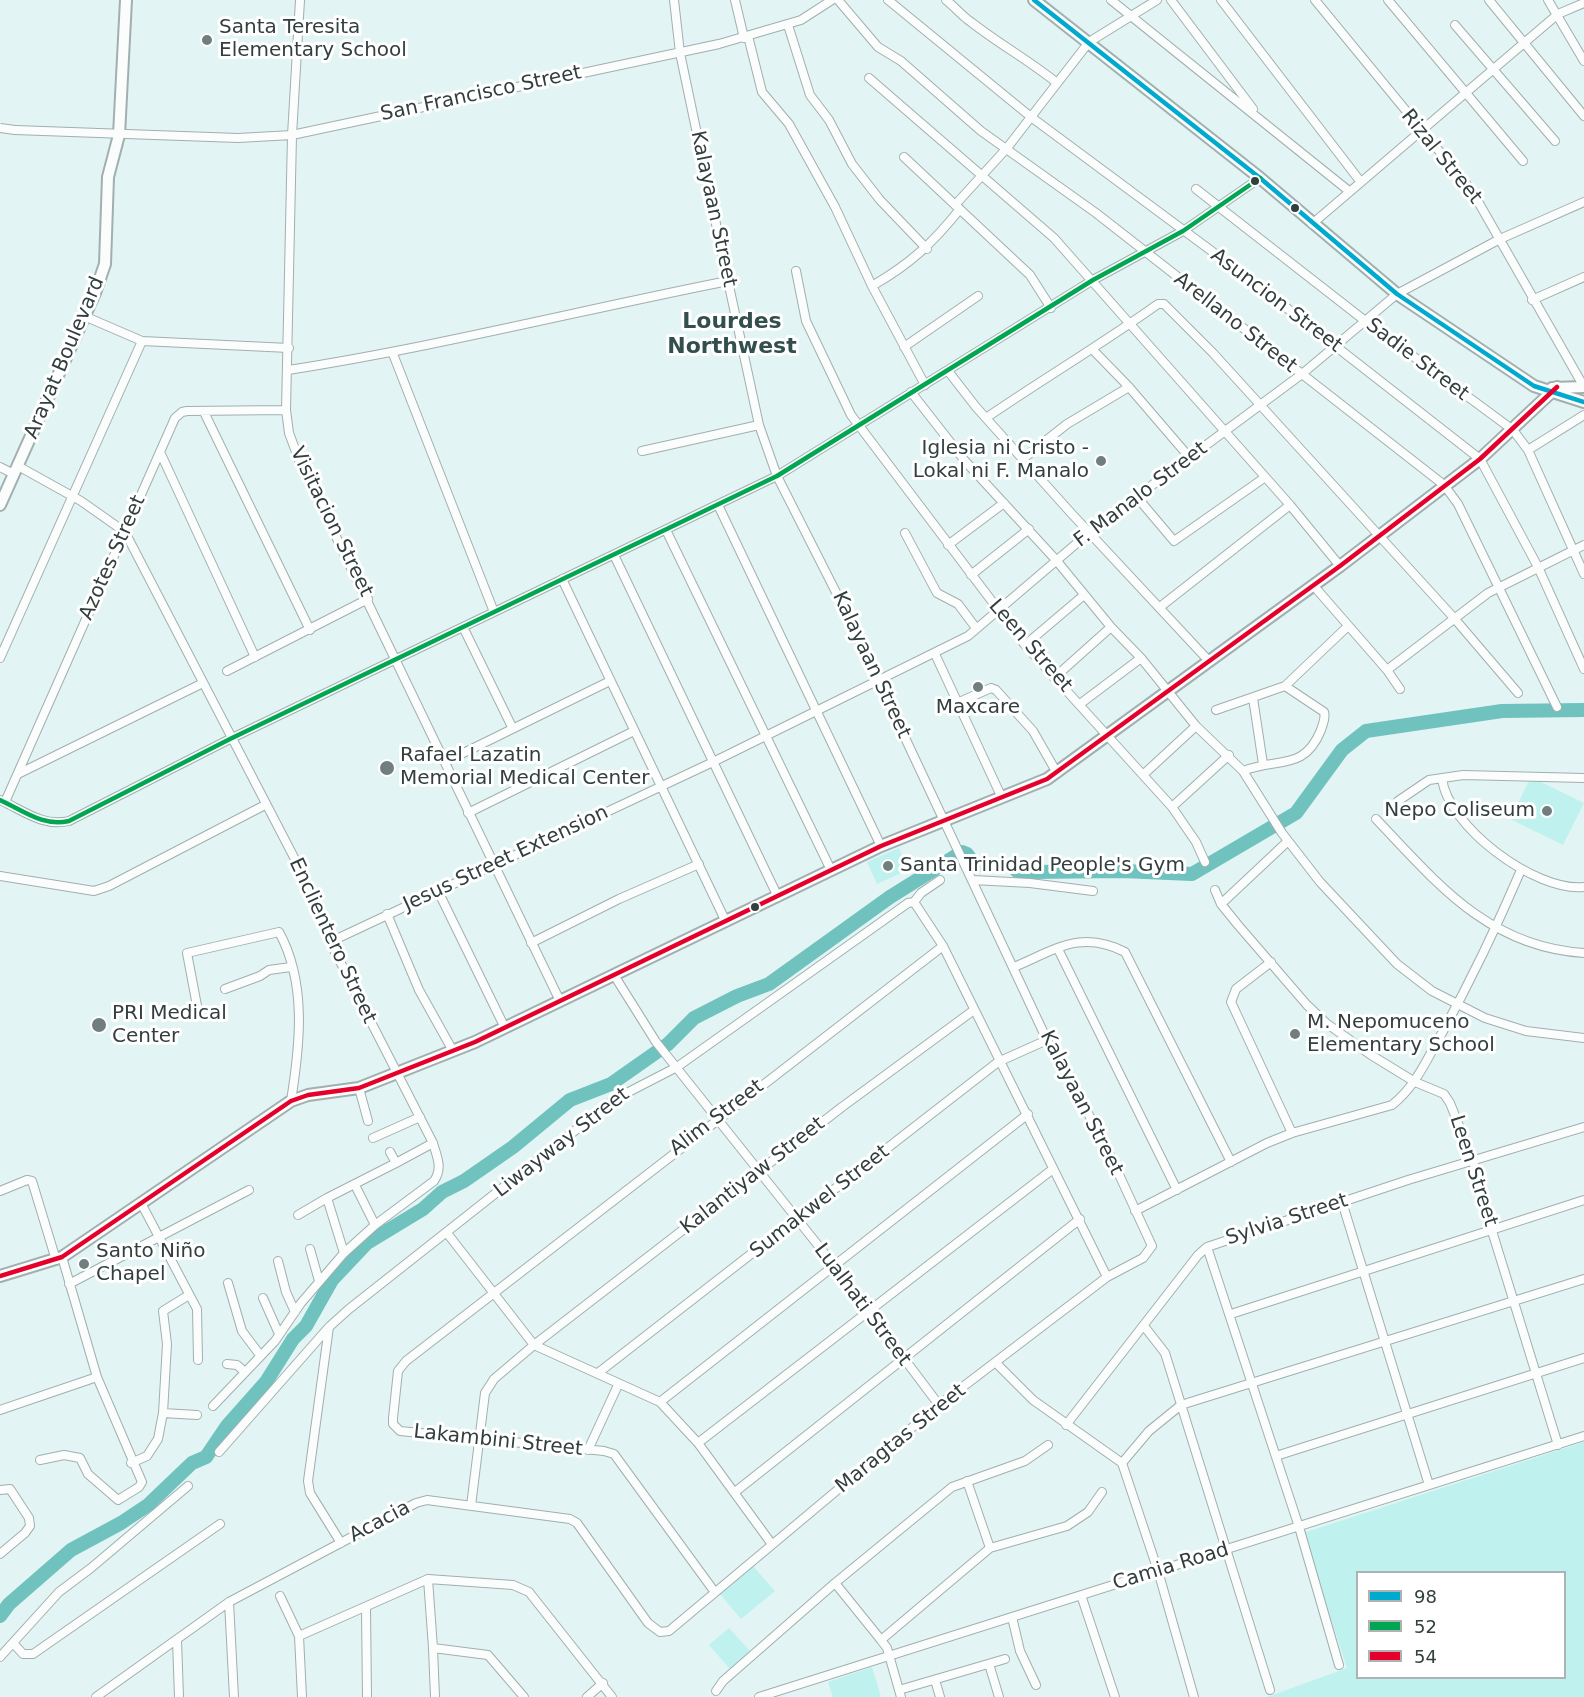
<!DOCTYPE html>
<html>
<head>
<meta charset="utf-8">
<style>
	body { margin:0 }
	#map { position:relative; width:1584px; height:1697px; overflow:hidden; background:#e2f4f3; font-family:"DejaVu Sans",sans-serif }
	canvas { display:block }
	.legend { position:absolute; left:1356px; top:1571px; width:210px; height:108px; box-sizing:border-box; background:#fff; border:2px solid #adb2b2; margin:0; padding:8px 10px; list-style:none; font-size:18px; color:#323f3e }
	.legend li { display:flex; align-items:center; gap:12px; height:30px }
	.legend b { width:30px; border:2px solid #adb2b2 }
</style>
</head>
<body>
<div id="map">
<canvas width="1584" height="1697"></canvas>
<ul class="legend">
<li><b style="height:8px;background:#00a9ce"></b>98</li>
<li><b style="height:8px;background:#00a651"></b>52</li>
<li><b style="height:8px;background:#e4002b"></b>54</li>
</ul>
</div>
<script>
const c = document.querySelector('canvas').getContext('2d');
c.lineJoin = 'round';
function fill(path, color) { c.fillStyle = color; c.fill(path, 'evenodd'); }
function strokePath(path, color, width, dash) { c.strokeStyle = color; c.lineWidth = width; c.lineCap = dash ? 'butt' : 'round'; c.setLineDash(dash || []); c.stroke(path); }
function drawText(font, color, halo, rows, align = 'center') {
  c.font = font + ' "DejaVu Sans",sans-serif'; c.lineWidth = 6; c.setLineDash([]); c.textBaseline = 'middle'; c.strokeStyle = halo; c.fillStyle = color; for (const [text, x, y, turn = 0] of rows) {
    c.save(); c.translate(x, y); c.rotate((+turn || 0) * Math.PI / 180); c.textAlign = isNaN(turn) ? turn : align; if (halo) c.strokeText(text, 0, 0); c.fillText(text, 0, 0); c.restore();
  }
}
const green = new Path2D(`
	M 1531,777 L 1584,803 L 1563,845 L 1510,819 Z
	M 899,848 L 908,870 L 877,884 L 867,862 Z
	M 1584,1442 L 1584,1697 L 1267,1697 L 1347,1668 L 1303,1533 ZM 1358,1572 L 1564,1572 L 1564,1678 L 1358,1678 Z
	M 752,1565 L 775,1591 L 741,1619 L 719,1593 Z
	M 729,1628 L 750,1651 L 730,1669 L 709,1645 Z
	M 872,1667 L 881,1697 L 833,1697 L 828,1682 Z`);
const river = new Path2D(`
	M 0,1616 L 9,1604 L 71,1550 L 121,1523 L 148,1505 L 192,1463 L 206,1457 L 227,1426 L 266,1382 L 293,1339 L 306,1326 L 332,1280 L 367,1243 L 423,1209 L 442,1192 L 464,1181 L 513,1147 L 570,1100 L 611,1084 L 668,1044 L 694,1018 L 737,996 L 769,984 L 890,897 L 962,852 L 967,854 L 975,865 L 1012,866 L 1017,871 L 1032,872 L 1122,871 L 1192,874 L 1296,813 L 1342,750 L 1366,731 L 1502,711 L 1584,710`);
const minor = new Path2D(`
	M 300,0 L 292,135 L 286,410 L 289,433 L 299,460 L 560,1001
	M 735,0 L 744,38
	M 838,0 L 878,47 L 901,61 L 981,131 L 1096,213 L 1444,485 L 1458,504 L 1557,707
	M 888,0 L 1031,117 L 1256,284 L 1480,459 L 1538,567 L 1584,669
	M 946,0 C 955,7 962,16 971,22 C 999,44 1030,61 1057,83
	M 1111,0 L 1349,191
	M 1171,0 L 1253,109
	M 1221,0 L 1360,181
	M 1315,0 L 1472,191 L 1584,387
	M 1388,0 L 1523,161
	M 1489,0 L 1584,116
	M 1548,0 L 1584,61
	M 788,25 L 810,95 L 829,120 L 852,164 L 880,200 L 927,249
	M 1455,25 L 1555,141
	M 748,36 L 762,92 L 789,124 L 835,207 L 872,286 L 925,385
	M 869,78 L 1054,238 L 1290,505 L 1340,566
	M 15,130 L 238,138 L 292,135 L 719,44 L 801,20 L 832,0
	M 904,157 L 1030,275 L 1051,308
	M 1196,189 L 1364,320 L 1513,430 L 1528,450 L 1584,574
	M 955,205 L 1007,148 L 1089,42 L 1157,0
	M 1312,224 L 1558,14 L 1584,3
	M 796,271 L 806,321 L 851,415 L 1025,645 L 1172,807 L 1196,842 L 1205,862
	M 872,286 C 910,264 932,244 960,209
	M 1532,300 L 1584,277
	M 84,316 L 142,341
	M 904,347 L 978,296
	M 393,354 L 494,612
	M 288,370 C 436,347 581,310 728,281
	M 948,371 L 976,407 L 1071,513 L 1208,660
	M 1129,387 L 1190,458
	M 911,392 L 965,461 L 1056,560 L 1111,627 L 1141,658 L 1196,726 L 1243,771 L 1282,833 L 1320,882 L 1397,964 L 1432,991 L 1485,1018 L 1526,1031 L 1584,1038
	M 204,412 L 310,630
	M 986,418 C 1043,379 1102,344 1158,304 L 1164,304 L 1213,353 L 1454,618 L 1518,693
	M 1528,450 L 1584,415
	M 642,451 L 759,425
	M 160,452 L 255,657
	M 1024,458 L 1067,424 L 1129,387 L 1093,350
	M 18,466 L 81,501 L 125,532 L 300,869 L 330,942 L 433,1143 C 437,1157 443,1168 434,1181 L 375,1225 L 344,1253 L 301,1303 L 275,1341 L 213,1406
	M 0,467 L 14,474
	M 1136,496 L 1174,541 L 1264,478
	M 718,505 L 881,846
	M 666,530 L 831,870
	M 905,533 L 937,593 L 958,604 L 976,628
	M 948,545 L 1004,503
	M 614,555 L 778,897
	M 971,575 L 1029,529
	M 562,579 L 726,922
	M 1313,585 L 1387,670 L 1400,689
	M 1160,607 L 1290,505
	M 463,627 L 512,727
	M 1025,645 L 1084,595
	M 935,654 L 1002,798
	M 0,658 L 142,341 L 289,348
	M 1387,670 L 1488,593 L 1584,545
	M 227,671 L 368,599
	M 1054,678 L 1111,627
	M 1253,698 L 1263,764
	M 957,703 L 991,688 L 996,690 L 1033,731 L 1057,773
	M 1080,704 L 1141,658
	M 1216,710 L 1285,686 L 1347,627
	M 445,762 L 610,681
	M 1243,771 C 1277,757 1304,772 1321,730 C 1323,723 1326,718 1324,712 L 1285,686
	M 20,773 L 203,683
	M 1144,774 L 1196,726
	M 1442,778 C 1447,826 1535,892 1584,887
	M 0,800 C 24,811 43,827 69,821 L 230,739 L 777,476 L 1093,280 L 1183,231 L 1260,178
	M 1398,801 L 1429,780 L 1463,775 L 1584,778
	M 5,802 L 175,418 L 182,412 L 187,411 L 286,410
	M 1172,807 L 1229,755
	M 468,813 L 634,731
	M 1376,819 C 1437,883 1488,947 1584,953
	M 0,876 L 94,891 L 109,886 L 265,805
	M 973,880 L 1030,883 L 1093,891
	M 1215,890 L 1221,904 L 1238,925 L 1307,1005 L 1326,1023 L 1371,1055 L 1415,1082 L 1444,1094 L 1450,1103 L 1473,1161 L 1492,1231 L 1558,1445
	M 438,891 L 505,1028
	M 914,902 L 943,946 L 1107,1277
	M 1221,904 L 1288,841
	M 387,914 L 419,990 L 453,1051
	M 330,942 L 713,762 L 968,636 L 1097,526 L 1302,374 L 1397,294 L 1500,239 L 1584,202
	M 531,943 L 619,899 L 699,864
	M 1058,949 L 1177,1190
	M 1271,962 L 1236,989 L 1231,1002 L 1292,1133
	M 1014,967 C 1055,950 1081,929 1125,952 L 1231,1162
	M 614,975 L 656,1042 L 833,1264 L 939,1405
	M 225,989 L 260,976 L 269,970 L 291,967
	M 198,1011 L 187,953 L 279,932 C 307,983 300,1045 291,1101
	M 359,1088 L 368,1121
	M 373,1138 L 420,1117
	M 396,1163 L 433,1143
	M 355,1185 L 375,1225
	M 0,1191 L 27,1180 L 32,1181 L 56,1260
	M 1342,1202 L 1429,1485
	M 141,1203 L 197,1309 L 198,1360
	M 1135,1211 L 1267,1143 L 1292,1133 L 1392,1105 C 1416,1086 1427,1059 1442,1033 C 1471,980 1497,926 1521,870
	M 298,1215 L 327,1198
	M 447,1233 L 534,1345 L 660,1402 L 698,1443 L 771,1543
	M 1207,1247 L 1299,1527 L 1339,1665
	M 310,1249 L 319,1281
	M 344,1253 L 327,1198 L 396,1163 L 390,1152
	M 278,1261 L 286,1292 L 295,1312
	M 228,1283 L 242,1331 L 260,1355
	M 69,1284 L 249,1190
	M 263,1298 L 279,1334
	M 1231,1314 L 1584,1200
	M 1144,1326 L 1165,1353 L 1270,1690
	M 329,1327 L 308,1481 L 310,1493 L 341,1543
	M 996,1363 L 1033,1400 L 1122,1463 L 1158,1571 L 1194,1697
	M 227,1364 L 237,1365 L 245,1372
	M 598,1373 L 998,1062 L 1047,1040
	M 660,1402 L 1028,1114
	M 0,1410 L 97,1377
	M 163,1413 L 197,1415
	M 1066,1425 L 1198,1255 L 1207,1247 L 1408,1180 L 1584,1127
	M 698,1443 L 1053,1169
	M 588,1450 L 618,1385
	M 219,1452 L 329,1327 L 349,1309 L 615,1099 L 677,1067 L 908,903 L 914,902 L 921,893 L 940,880
	M 1276,1456 L 1584,1358
	M 40,1460 L 64,1455 L 80,1458 L 88,1474 L 118,1500 L 139,1487 L 142,1482 L 97,1377 L 62,1257
	M 131,1463 L 147,1456 L 158,1439 L 163,1413 L 167,1344 L 163,1311 L 189,1295
	M 1122,1463 L 1149,1431 L 1181,1405 L 1584,1279
	M 967,1481 L 990,1548
	M 0,1490 L 10,1489 L 29,1518 L 30,1526 L 25,1533 L 0,1554
	M 735,1492 L 1080,1219
	M 471,1506 L 485,1393 L 494,1379 L 534,1345 L 842,1107 L 974,1010
	M 428,1579 L 433,1648
	M 835,1583 L 881,1640 L 990,1548 L 1067,1526 L 1088,1512 L 1102,1492
	M 714,1591 L 614,1454 L 604,1451 L 400,1431 L 393,1424 L 393,1418 L 398,1371 L 406,1361 L 943,946
	M 1081,1595 L 1115,1697
	M 280,1596 L 299,1636 L 302,1697
	M 229,1602 L 234,1697
	M 366,1608 L 367,1697
	M 1012,1617 L 1020,1651 L 1036,1685
	M 299,1636 L 428,1579 L 513,1585 L 529,1592 L 612,1697
	M 177,1640 L 179,1697
	M 881,1640 L 887,1648 L 899,1690
	M 13,1643 L 23,1654 L 33,1654 L 220,1524
	M 0,1657 L 59,1592 L 91,1568 L 188,1486
	M 989,1664 L 999,1697
	M 935,1680 L 940,1697
	M 716,1691 L 723,1681 L 835,1583 L 952,1487 L 1025,1461 L 1048,1445
	M 96,1697 L 229,1602 L 416,1503 L 427,1500 L 570,1519 L 577,1523 L 648,1623 L 660,1632 L 669,1631 L 939,1405 L 1107,1277 L 1143,1258 L 1152,1246 L 1104,1142 L 1047,1040 L 845,610 L 777,476 L 759,425 L 728,281 L 680,53 L 674,0
	M 435,1697 L 433,1648 L 488,1655 L 524,1697
	M 587,1697 L 603,1683
	M 759,1697 L 1584,1436
	M 901,1697 L 899,1690 L 1005,1659`);
const major = new Path2D(`
	M 1034,0 L 1260,178 L 1397,294 L 1534,386 L 1584,402
	M 1552,388 L 1584,387
	M 0,505 L 95,293 L 105,264 L 108,177 L 119,135 L 126,0
	M 0,1276 L 62,1257 L 291,1101 L 308,1095 L 359,1088 L 475,1042 L 881,846 L 1047,779 L 1340,566 L 1480,459 L 1557,387`);
const minorBridge = new Path2D(`
	M 0,128 L 15,130`);
const bus1 = new Path2D(`
	M 1034,0 L 1260,178 L 1397,294 L 1534,386 L 1584,402`);
const bus2 = new Path2D(`
	M 0,800 C 24,811 43,827 69,821 L 230,739 L 777,476 L 1093,280 L 1183,231 L 1260,178`);
const bus3 = new Path2D(`
	M 0,1276 L 62,1257 L 291,1101 L 308,1095 L 359,1088 L 475,1042 L 881,846 L 1047,779 L 1340,566 L 1480,459 L 1557,387`);
const markers = [
	[207,40,6,"#707e7d"],
	[1255,181,5,"#323f3e"],
	[1295,208,5,"#323f3e"],
	[1101,461,6,"#707e7d"],
	[978,687,6,"#707e7d"],
	[387,768,8,"#707e7d"],
	[1547,811,6,"#707e7d"],
	[888,866,6,"#707e7d"],
	[755,907,5,"#323f3e"],
	[99,1025,8,"#707e7d"],
	[1295,1034,6,"#707e7d"],
	[84,1264,6,"#707e7d"]
];
const poiNames = [
	["Santa Teresita",219,28],
	["Elementary School",219,51],
	["Iglesia ni Cristo -",1089,449,"right"],
	["Lokal ni F. Manalo",1089,472,"right"],
	["Maxcare",978,708,"center"],
	["Rafael Lazatin",400,756],
	["Memorial Medical Center",400,779],
	["Nepo Coliseum",1535,811,"right"],
	["Santa Trinidad People's Gym",900,866],
	["PRI Medical",112,1014],
	["Center",112,1037],
	["M. Nepomuceno",1307,1023],
	["Elementary School",1307,1046],
	["Santo Niño",96,1252],
	["Chapel",96,1275]
];
const streetNames = [
	["San Francisco Street",481,94,-12],
	["Rizal Street",1441,157,51],
	["Kalayaan Street",713,209,78],
	["Asuncion Street",1276,301,37],
	["Arellano Street",1235,323,38],
	["Arayat Boulevard",65,358,-67],
	["Sadie Street",1417,360,37],
	["F. Manalo Street",1141,495,-37],
	["Visitacion Street",331,522,64],
	["Azotes Street",113,558,-66],
	["Leen Street",1030,646,49],
	["Kalayaan Street",871,665,65],
	["Jesus Street Extension",506,859,-25],
	["Enclientero Street",332,941,65],
	["Kalayaan Street",1081,1103,63],
	["Alim Street",717,1118,-37],
	["Liwayway Street",562,1143,-38],
	["Leen Street",1473,1171,72],
	["Kalantiyaw Street",753,1176,-38],
	["Sumakwel Street",820,1202,-38],
	["Sylvia Street",1287,1220,-18],
	["Lualhati Street",862,1305,53],
	["Maragtas Street",901,1439,-39],
	["Lakambini Street",498,1441,6],
	["Acacia",380,1522,-28],
	["Camia Road",1171,1567,-17]
];
const quarterNames = [
	["Lourdes",732,322],
	["Northwest",732,347]
];
fill(green, '#bff2ef');
strokePath(river, '#70c2be', 14);
strokePath(minor, '#a1afae', 10);
strokePath(major, '#a1afae', 14);
strokePath(minor, '#fbfdfd', 8);
strokePath(major, '#fbfdfd', 10);
strokePath(minorBridge, '#a1afae', 10, []);
strokePath(minorBridge, '#fbfdfd', 8);
strokePath(bus1, '#00a9ce', 4.5);
strokePath(bus2, '#00a651', 4.5);
strokePath(bus3, '#e4002b', 4.5);
for (const [x, y, r, color] of markers) { const dot = new Path2D(); dot.arc(x, y, r, 0, 2 * Math.PI); c.fillStyle = color; c.fill(dot); strokePath(dot, '#fff', 2); }
drawText('20px', '#323f3e', '#fff', poiNames, 'left');
drawText('20px', '#323f3e', '#fff', streetNames);
drawText('bold 22px', '#324f4d', '#fff', quarterNames);
</script>
</body>
</html>
